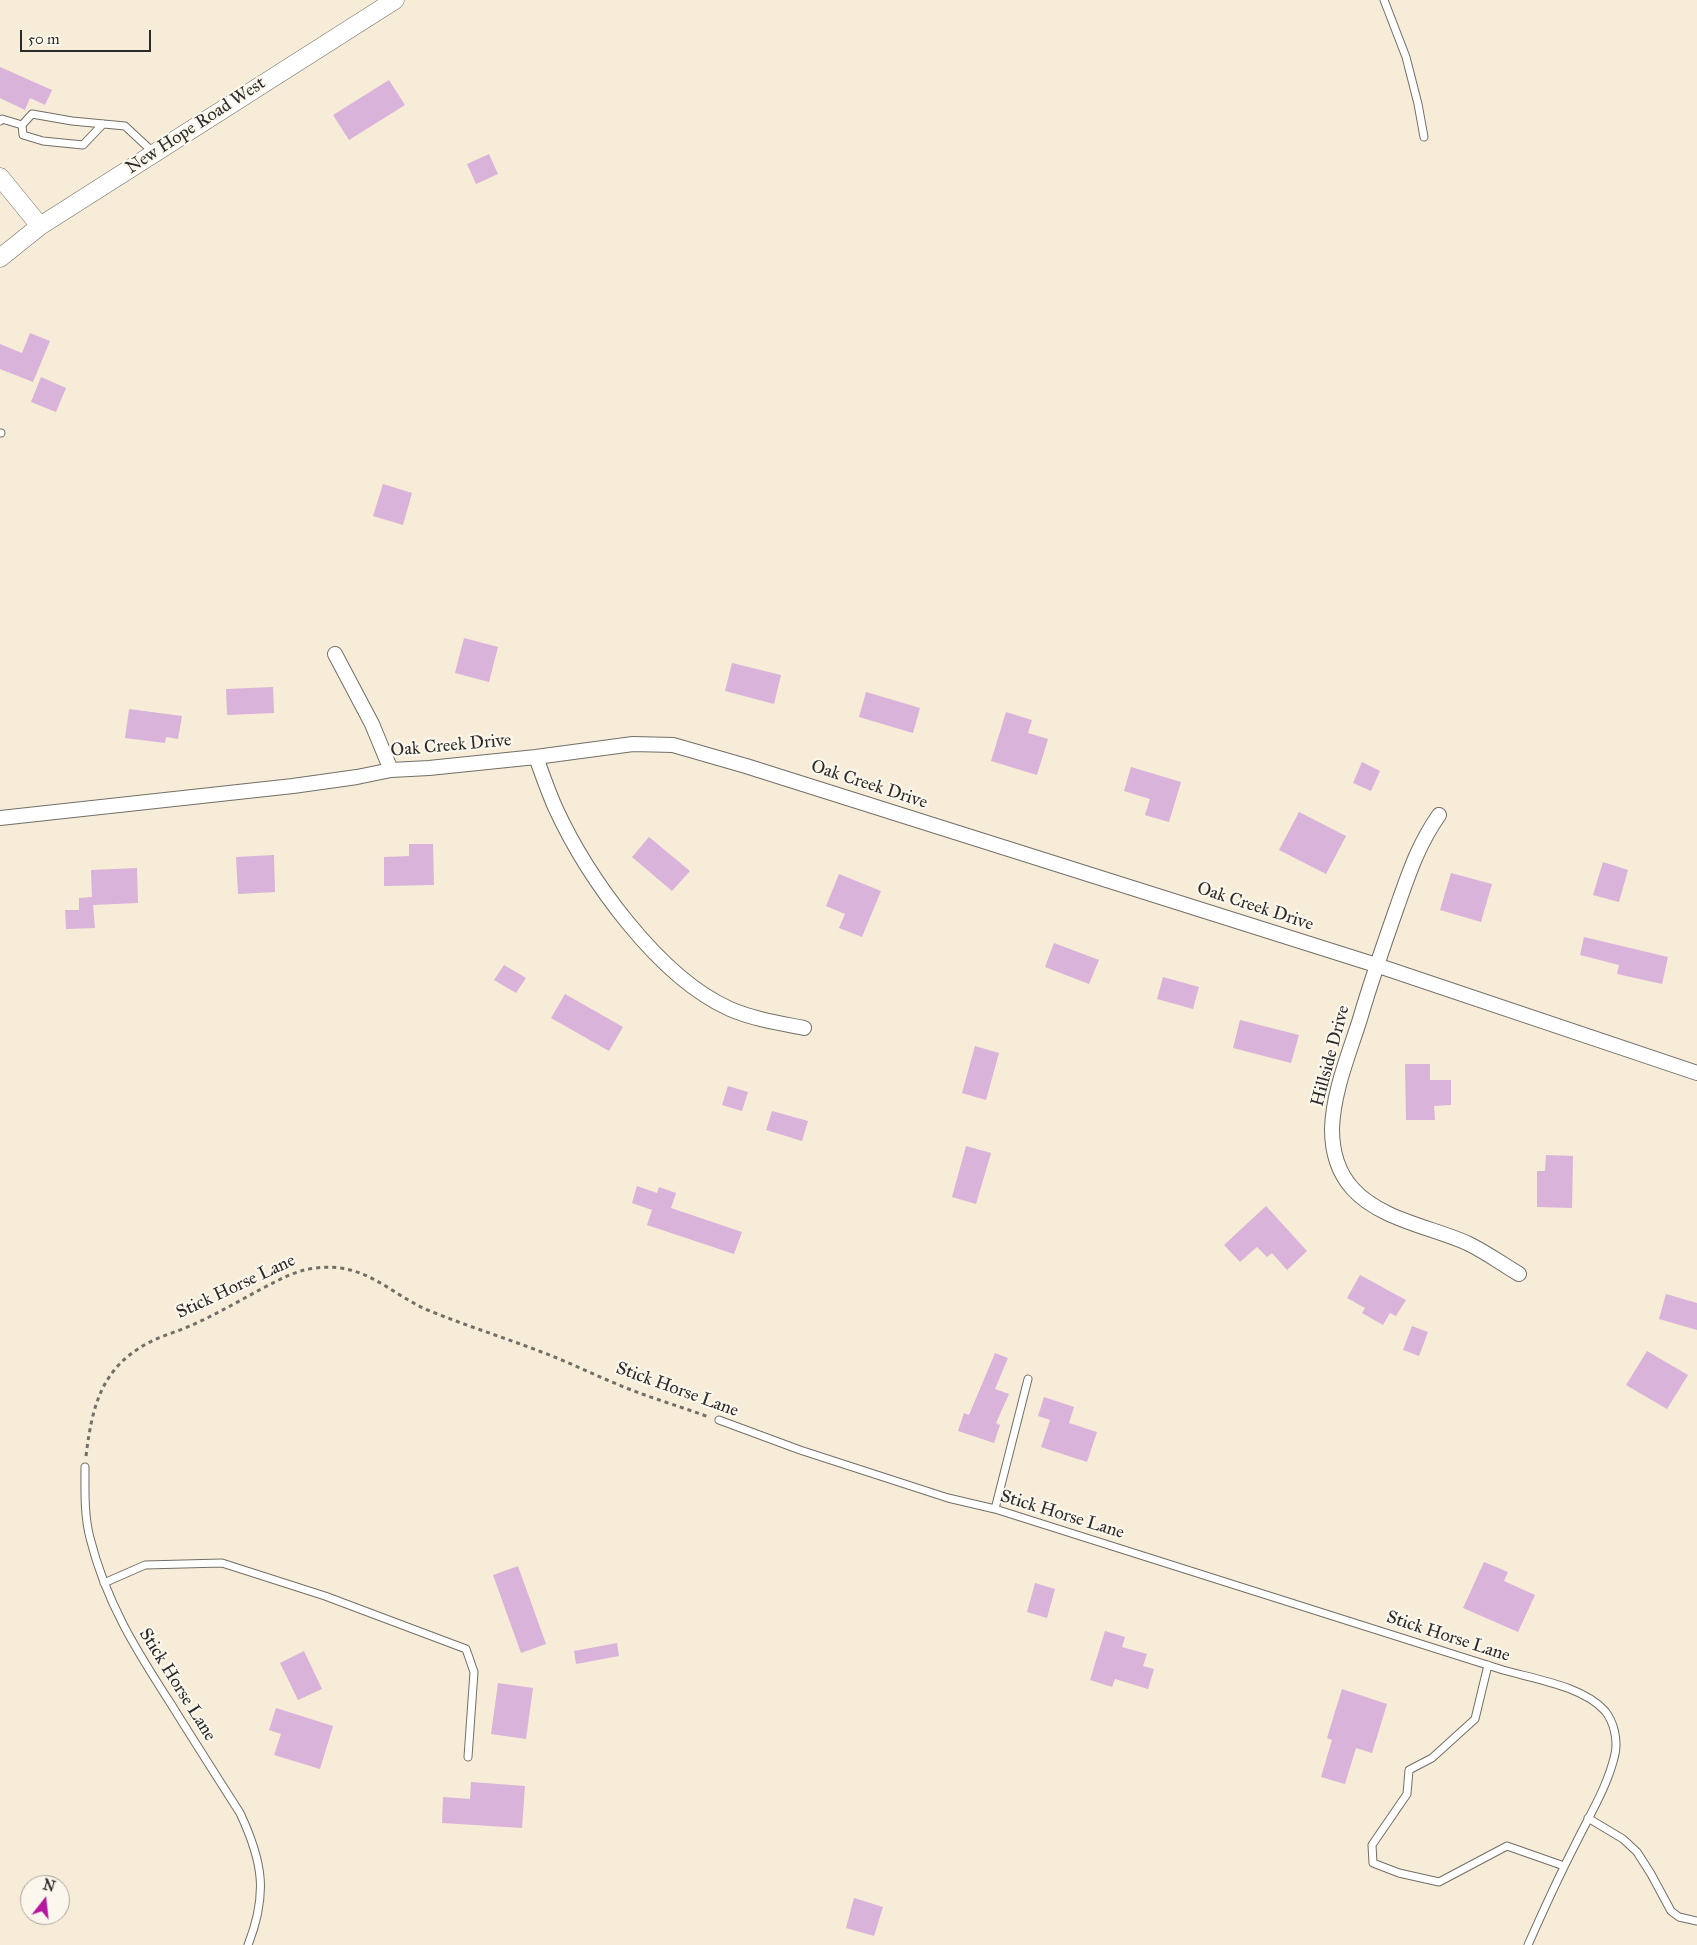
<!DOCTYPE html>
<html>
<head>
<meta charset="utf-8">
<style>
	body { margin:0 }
	#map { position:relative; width:1697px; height:1945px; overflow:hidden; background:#f6ecd7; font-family:"IM FELL Great Primer",serif }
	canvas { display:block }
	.north { position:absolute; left:20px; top:1875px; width:50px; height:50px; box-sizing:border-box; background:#fbf7ec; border:1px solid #a8a59f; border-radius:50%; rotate:16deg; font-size:14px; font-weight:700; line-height:20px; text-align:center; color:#2b2b2b }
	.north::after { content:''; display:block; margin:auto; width:18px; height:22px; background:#b5179e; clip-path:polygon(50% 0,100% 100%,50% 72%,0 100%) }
	.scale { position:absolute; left:20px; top:30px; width:131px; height:22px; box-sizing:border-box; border:2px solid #2b2b2b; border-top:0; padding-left:6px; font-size:15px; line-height:18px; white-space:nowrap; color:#2b2b2b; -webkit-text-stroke:4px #fbf7ec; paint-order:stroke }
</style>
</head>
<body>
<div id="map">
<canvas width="1697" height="1945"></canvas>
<div class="north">N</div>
<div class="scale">50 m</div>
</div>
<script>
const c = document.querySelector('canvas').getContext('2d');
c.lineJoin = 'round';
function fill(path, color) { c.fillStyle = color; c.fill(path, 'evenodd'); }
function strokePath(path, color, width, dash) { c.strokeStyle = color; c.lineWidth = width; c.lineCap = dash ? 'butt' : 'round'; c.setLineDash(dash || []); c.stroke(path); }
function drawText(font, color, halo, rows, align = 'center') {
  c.font = font + ' "IM FELL Great Primer",serif'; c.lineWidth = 4.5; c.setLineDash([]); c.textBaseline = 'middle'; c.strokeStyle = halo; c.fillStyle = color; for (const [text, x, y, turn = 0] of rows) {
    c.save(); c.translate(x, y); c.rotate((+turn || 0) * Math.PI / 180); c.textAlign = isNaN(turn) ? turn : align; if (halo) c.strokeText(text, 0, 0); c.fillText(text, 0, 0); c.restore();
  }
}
const building = new Path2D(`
	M 0,67 L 52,90 L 45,105 L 30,98 L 25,110 L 0,98 Z
	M 389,80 L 405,105 L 349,140 L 333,115 Z
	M 489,154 L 498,174 L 476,184 L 467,164 Z
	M 30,333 L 50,341 L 33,382 L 0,369 L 0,344 L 22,353 Z
	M 41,377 L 66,388 L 56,412 L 31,402 Z
	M 383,484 L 412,493 L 403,525 L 373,516 Z
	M 464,638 L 498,647 L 489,682 L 455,673 Z
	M 732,663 L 781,675 L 774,704 L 725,691 Z
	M 273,687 L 274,713 L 227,715 L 226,689 Z
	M 866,692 L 920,708 L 913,733 L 859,717 Z
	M 129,709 L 182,716 L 178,739 L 166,737 L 165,743 L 125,738 Z
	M 1006,712 L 1032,720 L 1028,733 L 1048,739 L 1037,775 L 991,761 Z
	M 1362,762 L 1380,771 L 1371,791 L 1353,783 Z
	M 1131,767 L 1181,782 L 1169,822 L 1145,815 L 1150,799 L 1124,791 Z
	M 1299,812 L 1346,836 L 1326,874 L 1279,850 Z
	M 649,837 L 690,871 L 672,891 L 632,857 Z
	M 409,844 L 433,844 L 434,885 L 384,886 L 384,857 L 409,856 Z
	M 274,855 L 275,892 L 238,894 L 236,857 Z
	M 1603,862 L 1628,870 L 1619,902 L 1593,895 Z
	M 137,868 L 138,903 L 93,905 L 95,928 L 66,929 L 65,910 L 79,910 L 79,898 L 92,897 L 91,870 Z
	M 1451,873 L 1492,884 L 1481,922 L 1440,910 Z
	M 839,874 L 881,891 L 862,937 L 839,928 L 845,914 L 826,906 Z
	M 1584,937 L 1668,957 L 1662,984 L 1617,974 L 1619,965 L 1580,955 Z
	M 1054,943 L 1099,960 L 1089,984 L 1045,967 Z
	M 504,965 L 526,978 L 516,993 L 494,980 Z
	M 1163,977 L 1199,987 L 1193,1009 L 1157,999 Z
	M 565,994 L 623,1027 L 609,1051 L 551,1018 Z
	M 1240,1020 L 1299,1035 L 1291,1063 L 1233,1048 Z
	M 975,1046 L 999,1053 L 986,1100 L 962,1093 Z
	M 1405,1064 L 1430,1064 L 1430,1080 L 1451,1080 L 1451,1105 L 1434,1106 L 1435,1120 L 1406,1120 Z
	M 728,1086 L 748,1092 L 742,1111 L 722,1105 Z
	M 772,1111 L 808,1121 L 802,1141 L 766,1130 Z
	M 966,1146 L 991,1153 L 976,1204 L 952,1197 Z
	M 1546,1155 L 1573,1156 L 1572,1208 L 1537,1207 L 1537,1171 L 1545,1171 Z
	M 637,1186 L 657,1193 L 659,1187 L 676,1193 L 671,1208 L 742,1232 L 734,1254 L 647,1225 L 652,1210 L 632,1203 Z
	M 1266,1206 L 1307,1251 L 1287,1270 L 1272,1253 L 1267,1257 L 1257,1247 L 1240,1262 L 1224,1245 Z
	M 1360,1275 L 1406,1300 L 1396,1316 L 1390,1313 L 1383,1325 L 1362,1313 L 1365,1308 L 1347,1298 Z
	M 1666,1294 L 1697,1303 L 1697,1330 L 1659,1319 Z
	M 1412,1326 L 1428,1332 L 1419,1356 L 1403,1350 Z
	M 1647,1351 L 1688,1375 L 1667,1409 L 1626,1385 Z
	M 995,1353 L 1008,1358 L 995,1389 L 1009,1394 L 996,1423 L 1000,1425 L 994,1443 L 958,1431 L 964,1413 L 969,1415 Z
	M 1044,1397 L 1074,1407 L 1069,1423 L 1097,1432 L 1087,1462 L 1041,1447 L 1050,1420 L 1038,1416 Z
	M 1484,1562 L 1508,1572 L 1504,1581 L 1535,1595 L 1518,1632 L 1463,1608 Z
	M 518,1566 L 546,1644 L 521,1653 L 493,1575 Z
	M 1035,1583 L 1055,1589 L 1047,1618 L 1027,1612 Z
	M 1105,1631 L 1125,1637 L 1122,1647 L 1147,1654 L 1143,1666 L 1154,1669 L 1148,1689 L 1115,1679 L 1112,1687 L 1090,1680 Z
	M 617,1643 L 619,1656 L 576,1664 L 574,1651 Z
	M 304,1651 L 322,1689 L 298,1700 L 280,1663 Z
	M 498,1683 L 533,1688 L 526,1739 L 491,1734 Z
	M 1342,1689 L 1387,1704 L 1372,1753 L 1356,1748 L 1345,1784 L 1321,1777 L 1332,1740 L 1327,1738 Z
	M 276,1708 L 333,1726 L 320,1769 L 274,1755 L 281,1734 L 269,1730 Z
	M 471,1782 L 525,1786 L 522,1828 L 442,1823 L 443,1797 L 470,1799 Z
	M 854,1898 L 883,1907 L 874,1936 L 846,1928 Z`);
const path = new Path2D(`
	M 86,1456 C 92,1407 101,1368 148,1343 C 161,1336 176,1332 190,1326 C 215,1315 239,1301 263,1288 C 281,1279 296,1270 316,1268 C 367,1262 389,1294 430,1311 C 472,1328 515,1341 557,1358 C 583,1369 608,1381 634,1391 C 658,1400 684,1408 709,1417`);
const service = new Path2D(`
	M 1384,0 L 1406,57 L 1418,104 L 1424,137
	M 0,121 L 2,119 L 22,125 L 32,114 L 72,121 L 125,126 L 154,153
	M 22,125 L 23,135 L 43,141 L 83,145 L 103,124
	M 0,433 L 1,433
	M 719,1420 L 800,1450 L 948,1498 L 995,1509 L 1503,1670 C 1534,1679 1583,1686 1605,1711 C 1614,1722 1618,1740 1615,1754 C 1608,1786 1589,1816 1575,1845 C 1558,1878 1543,1911 1528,1945
	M 85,1467 C 85,1491 84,1515 90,1538 C 106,1602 136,1650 171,1704 C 194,1741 217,1777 240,1813 C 263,1862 268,1894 248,1945
	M 995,1509 L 1028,1379
	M 104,1583 L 145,1565 L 222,1563 L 325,1596 L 466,1649 L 474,1672 L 468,1757
	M 1488,1665 L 1475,1719 L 1432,1758 L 1409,1770 L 1407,1794 L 1372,1845 L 1373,1863 L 1399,1873 L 1439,1882 L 1507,1846 L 1564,1866
	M 1588,1818 L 1623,1839 L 1637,1852 L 1651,1874 L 1671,1911 L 1679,1917 L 1697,1921`);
const minor = new Path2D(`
	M 335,654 L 372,724 L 391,770
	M 536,757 C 542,774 548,791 555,807 C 587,877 658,977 730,1009 C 753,1019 779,1023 804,1028
	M 1439,815 C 1418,845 1409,873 1397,907 C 1384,944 1371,981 1360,1019 C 1349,1054 1333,1092 1332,1129 C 1332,1151 1337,1171 1352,1188 C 1379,1219 1431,1227 1467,1243 C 1486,1252 1502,1264 1519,1274
	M 0,818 L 293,786 L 357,777 L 391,770 L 429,768 L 536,757 L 633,744 L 673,745 L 746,766 L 1376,965 L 1697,1073`);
const tertiary = new Path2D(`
	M 0,177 L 40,226
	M 0,258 L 40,226 L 395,0`);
const streetNames = [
	["New Hope Road West",196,126,-33],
	["Oak Creek Drive",451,746,-5],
	["Oak Creek Drive",869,785,18],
	["Oak Creek Drive",1255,907,18],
	["Hillside Drive",1331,1056,-75],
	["Stick Horse Lane",236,1287,-25],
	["Stick Horse Lane",677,1390,20],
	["Stick Horse Lane",1062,1515,17],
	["Stick Horse Lane",1448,1637,18],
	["Stick Horse Lane",177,1685,58]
];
fill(building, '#dab3da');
strokePath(service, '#726f67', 9);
strokePath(minor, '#726f67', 16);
strokePath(tertiary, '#726f67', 19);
strokePath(path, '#726f67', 3, [4, 4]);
strokePath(service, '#fff', 7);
strokePath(minor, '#fff', 14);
strokePath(tertiary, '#fff', 18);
drawText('18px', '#2b2b2b', '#fbf7ec', streetNames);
</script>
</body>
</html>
